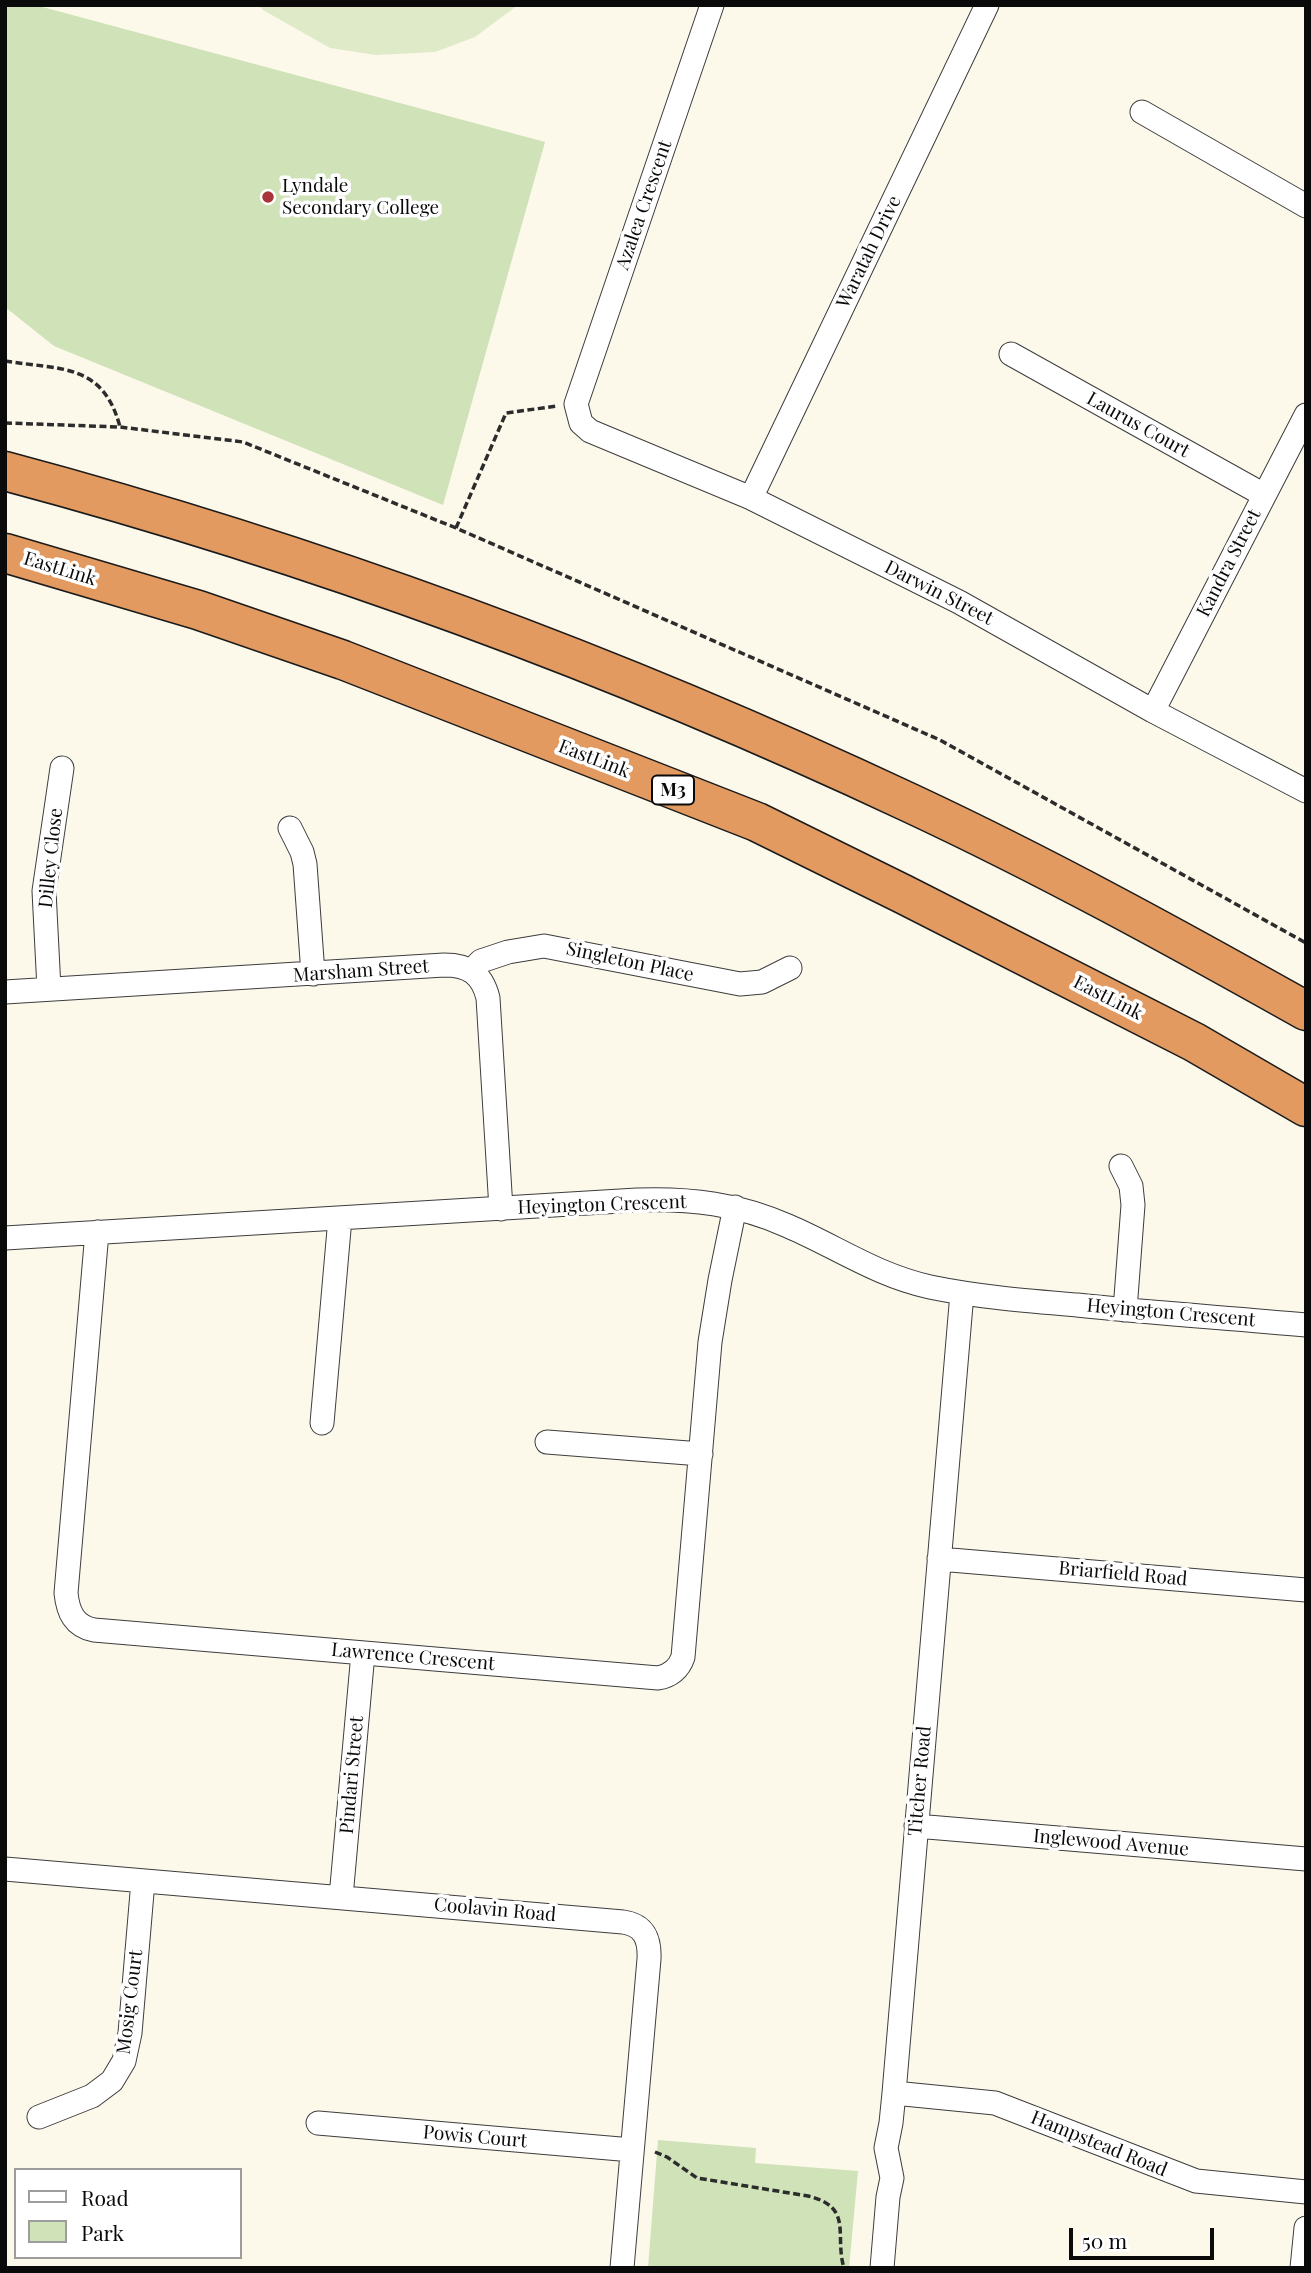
<!DOCTYPE html>
<html>
<head>
<meta charset="utf-8">
<style>
	body { margin:0 }
	#map { position:relative; width:1311px; height:2273px; overflow:hidden; background:#fcf8ea; font-family:"Playfair Display",serif }
	canvas { display:block }
	.frame { position:absolute; inset:0; border:7px solid #0a0a0a; pointer-events:none }
	.legend { position:absolute; left:14px; top:2168px; width:228px; height:91px; box-sizing:border-box; background:#fff; border:2px solid #9d9d9d; margin:0; padding:9px 12px; list-style:none; font-size:21px; color:#0a0a0a }
	.legend li { display:flex; align-items:center; gap:14px; height:35px }
	.legend b { width:35px; border:2px solid #9d9d9d }
	.scale { position:absolute; left:1069px; top:2228px; width:145px; height:32px; box-sizing:border-box; border:4px solid #0a0a0a; border-top:0; padding-left:9px; font-size:21px; line-height:24px; white-space:nowrap; color:#0a0a0a; -webkit-text-stroke:5px #fff; paint-order:stroke }
</style>
</head>
<body>
<div id="map">
<canvas width="1311" height="2273"></canvas>
<div class="frame"></div>
<ul class="legend">
<li><b style="height:9px;background:#fff"></b>Road</li>
<li><b style="height:19px;background:#cfe2b8"></b>Park</li>
</ul>
<div class="scale">50 m</div>
</div>
<script>
const c = document.querySelector('canvas').getContext('2d');
c.lineJoin = 'round';
function fill(path, color) { c.fillStyle = color; c.fill(path, 'evenodd'); }
function strokePath(path, color, width, dash) { c.strokeStyle = color; c.lineWidth = width; c.lineCap = dash ? 'butt' : 'round'; c.setLineDash(dash || []); c.stroke(path); }
function drawText(font, color, halo, rows, align = 'center') {
  c.font = font + ' "Playfair Display",serif'; c.lineWidth = 7; c.setLineDash([]); c.textBaseline = 'middle'; c.strokeStyle = halo; c.fillStyle = color; for (const [text, x, y, turn = 0] of rows) {
    c.save(); c.translate(x, y); c.rotate((+turn || 0) * Math.PI / 180); c.textAlign = isNaN(turn) ? turn : align; if (halo) c.strokeText(text, 0, 0); c.fillText(text, 0, 0); c.restore();
  }
}
const green = new Path2D(`
	M 5,5 L 35,5 L 545,142 L 443,505 L 54,346 L 5,307 Z
	M 658,2140 L 756,2148 L 755,2163 L 858,2171 L 849,2268 L 648,2268 Z`);
const pitch = new Path2D(`
	M 258,5 L 518,5 L 475,37 L 435,52 L 376,55 L 330,48 L 263,10 Z`);
const path = new Path2D(`
	M 5,361 C 59,370 103,362 120,427
	M 5,423 L 120,427 L 243,442 L 456,528 L 940,740 L 1306,943
	M 456,528 L 506,413 L 557,406
	M 655,2152 L 667,2157 L 697,2178 L 808,2196 C 854,2207 834,2235 844,2268`);
const minor = new Path2D(`
	M 712,5 L 576,404 L 581,423 L 590,431 L 751,498 L 959,602 L 1153,711 L 1306,791
	M 1142,112 L 1306,206
	M 1011,354 L 1264,495
	M 751,498 L 987,5
	M 1153,711 L 1306,415
	M 290,828 L 302,852 L 305,864 L 313,974
	M 472,970 L 481,961 L 508,952 L 544,946 L 740,984 L 762,982 L 790,968
	M 49,989 L 44,891 L 62,768
	M 5,992 L 444,965 C 469,965 482,974 488,998 L 501,1209
	M 1121,1166 L 1131,1186 L 1133,1205 L 1125,1310
	M 97,1232 L 66,1593 C 68,1612 74,1626 94,1630 L 658,1678 C 670,1676 679,1669 683,1657 L 710,1342 L 720,1280 L 735,1207
	M 5,1238 L 637,1200 C 690,1198 739,1204 788,1226 C 837,1247 876,1275 930,1287 C 978,1297 1028,1301 1077,1305 C 1153,1313 1230,1318 1306,1325
	M 322,1423 L 340,1218
	M 547,1442 L 701,1454
	M 939,1559 L 1306,1590
	M 916,1826 L 1306,1859
	M 5,1869 L 623,1922 C 644,1925 650,1939 649,1959 L 622,2268
	M 341,1897 L 363,1653
	M 894,2093 L 995,2103 L 1196,2181 L 1306,2192
	M 39,2117 L 92,2096 L 112,2081 L 124,2061 L 130,2033 L 143,1881
	M 318,2123 L 632,2150
	M 882,2268 L 888,2197 L 892,2178 L 886,2148 L 891,2123 L 894,2093 L 962,1293
	M 1302,2268 L 1306,2228`);
const motorway = new Path2D(`
	M 5,471 C 316,554 619,666 910,803 C 1045,866 1176,938 1306,1011
	M 5,553 L 198,610 L 343,660 L 757,822 L 903,894 L 1194,1042 L 1306,1107`);
const markers = [
	[268,197,7,"#a8343b"]
];
const shields = [
	[673,790,42]
];
const shieldNames = [
	["M3",673,790]
];
const poiNames = [
	["Lyndale",282,186],
	["Secondary College",282,208]
];
const streetNames = [
	["Azalea Crescent",644,205,-71],
	["Waratah Drive",869,252,-64],
	["Laurus Court",1138,425,29],
	["Kandra Street",1229,563,-63],
	["EastLink",60,569,17],
	["Darwin Street",939,593,27],
	["EastLink",594,759,21],
	["Dilley Close",51,858,-84],
	["Singleton Place",630,962,12],
	["Marsham Street",361,971,-4],
	["EastLink",1108,998,27],
	["Heyington Crescent",602,1205,-2],
	["Heyington Crescent",1171,1313,5],
	["Briarfield Road",1123,1574,5],
	["Lawrence Crescent",413,1657,5],
	["Pindari Street",352,1775,-85],
	["Titcher Road",920,1781,-85],
	["Inglewood Avenue",1111,1843,5],
	["Coolavin Road",495,1910,5],
	["Mosig Court",130,2002,-83],
	["Powis Court",475,2137,5],
	["Hampstead Road",1099,2144,22]
];
fill(green, '#cfe2b8');
fill(pitch, '#dfeac9');
strokePath(minor, '#3d3d3d', 25);
strokePath(motorway, '#1b1b1b', 41);
strokePath(path, '#2c2c2c', 3.5, [7, 3.5]);
strokePath(minor, '#fff', 23);
strokePath(motorway, '#e29a61', 38);
for (const [x, y, r, color] of markers) { const dot = new Path2D(); dot.arc(x, y, r, 0, 2 * Math.PI); c.fillStyle = color; c.fill(dot); strokePath(dot, '#fff', 2.5); }
for (const [x, y, w] of shields) { const box = new Path2D(); box.roundRect(x - w / 2, y - 14.5, w, 29, 5); c.fillStyle = '#fff'; c.fill(box); strokePath(box, '#0a0a0a', 2); }
drawText('bold 18px', '#0a0a0a', null, shieldNames);
drawText('19px', '#0a0a0a', '#fff', poiNames, 'left');
drawText('19px', '#0a0a0a', '#fff', streetNames);
</script>
</body>
</html>
